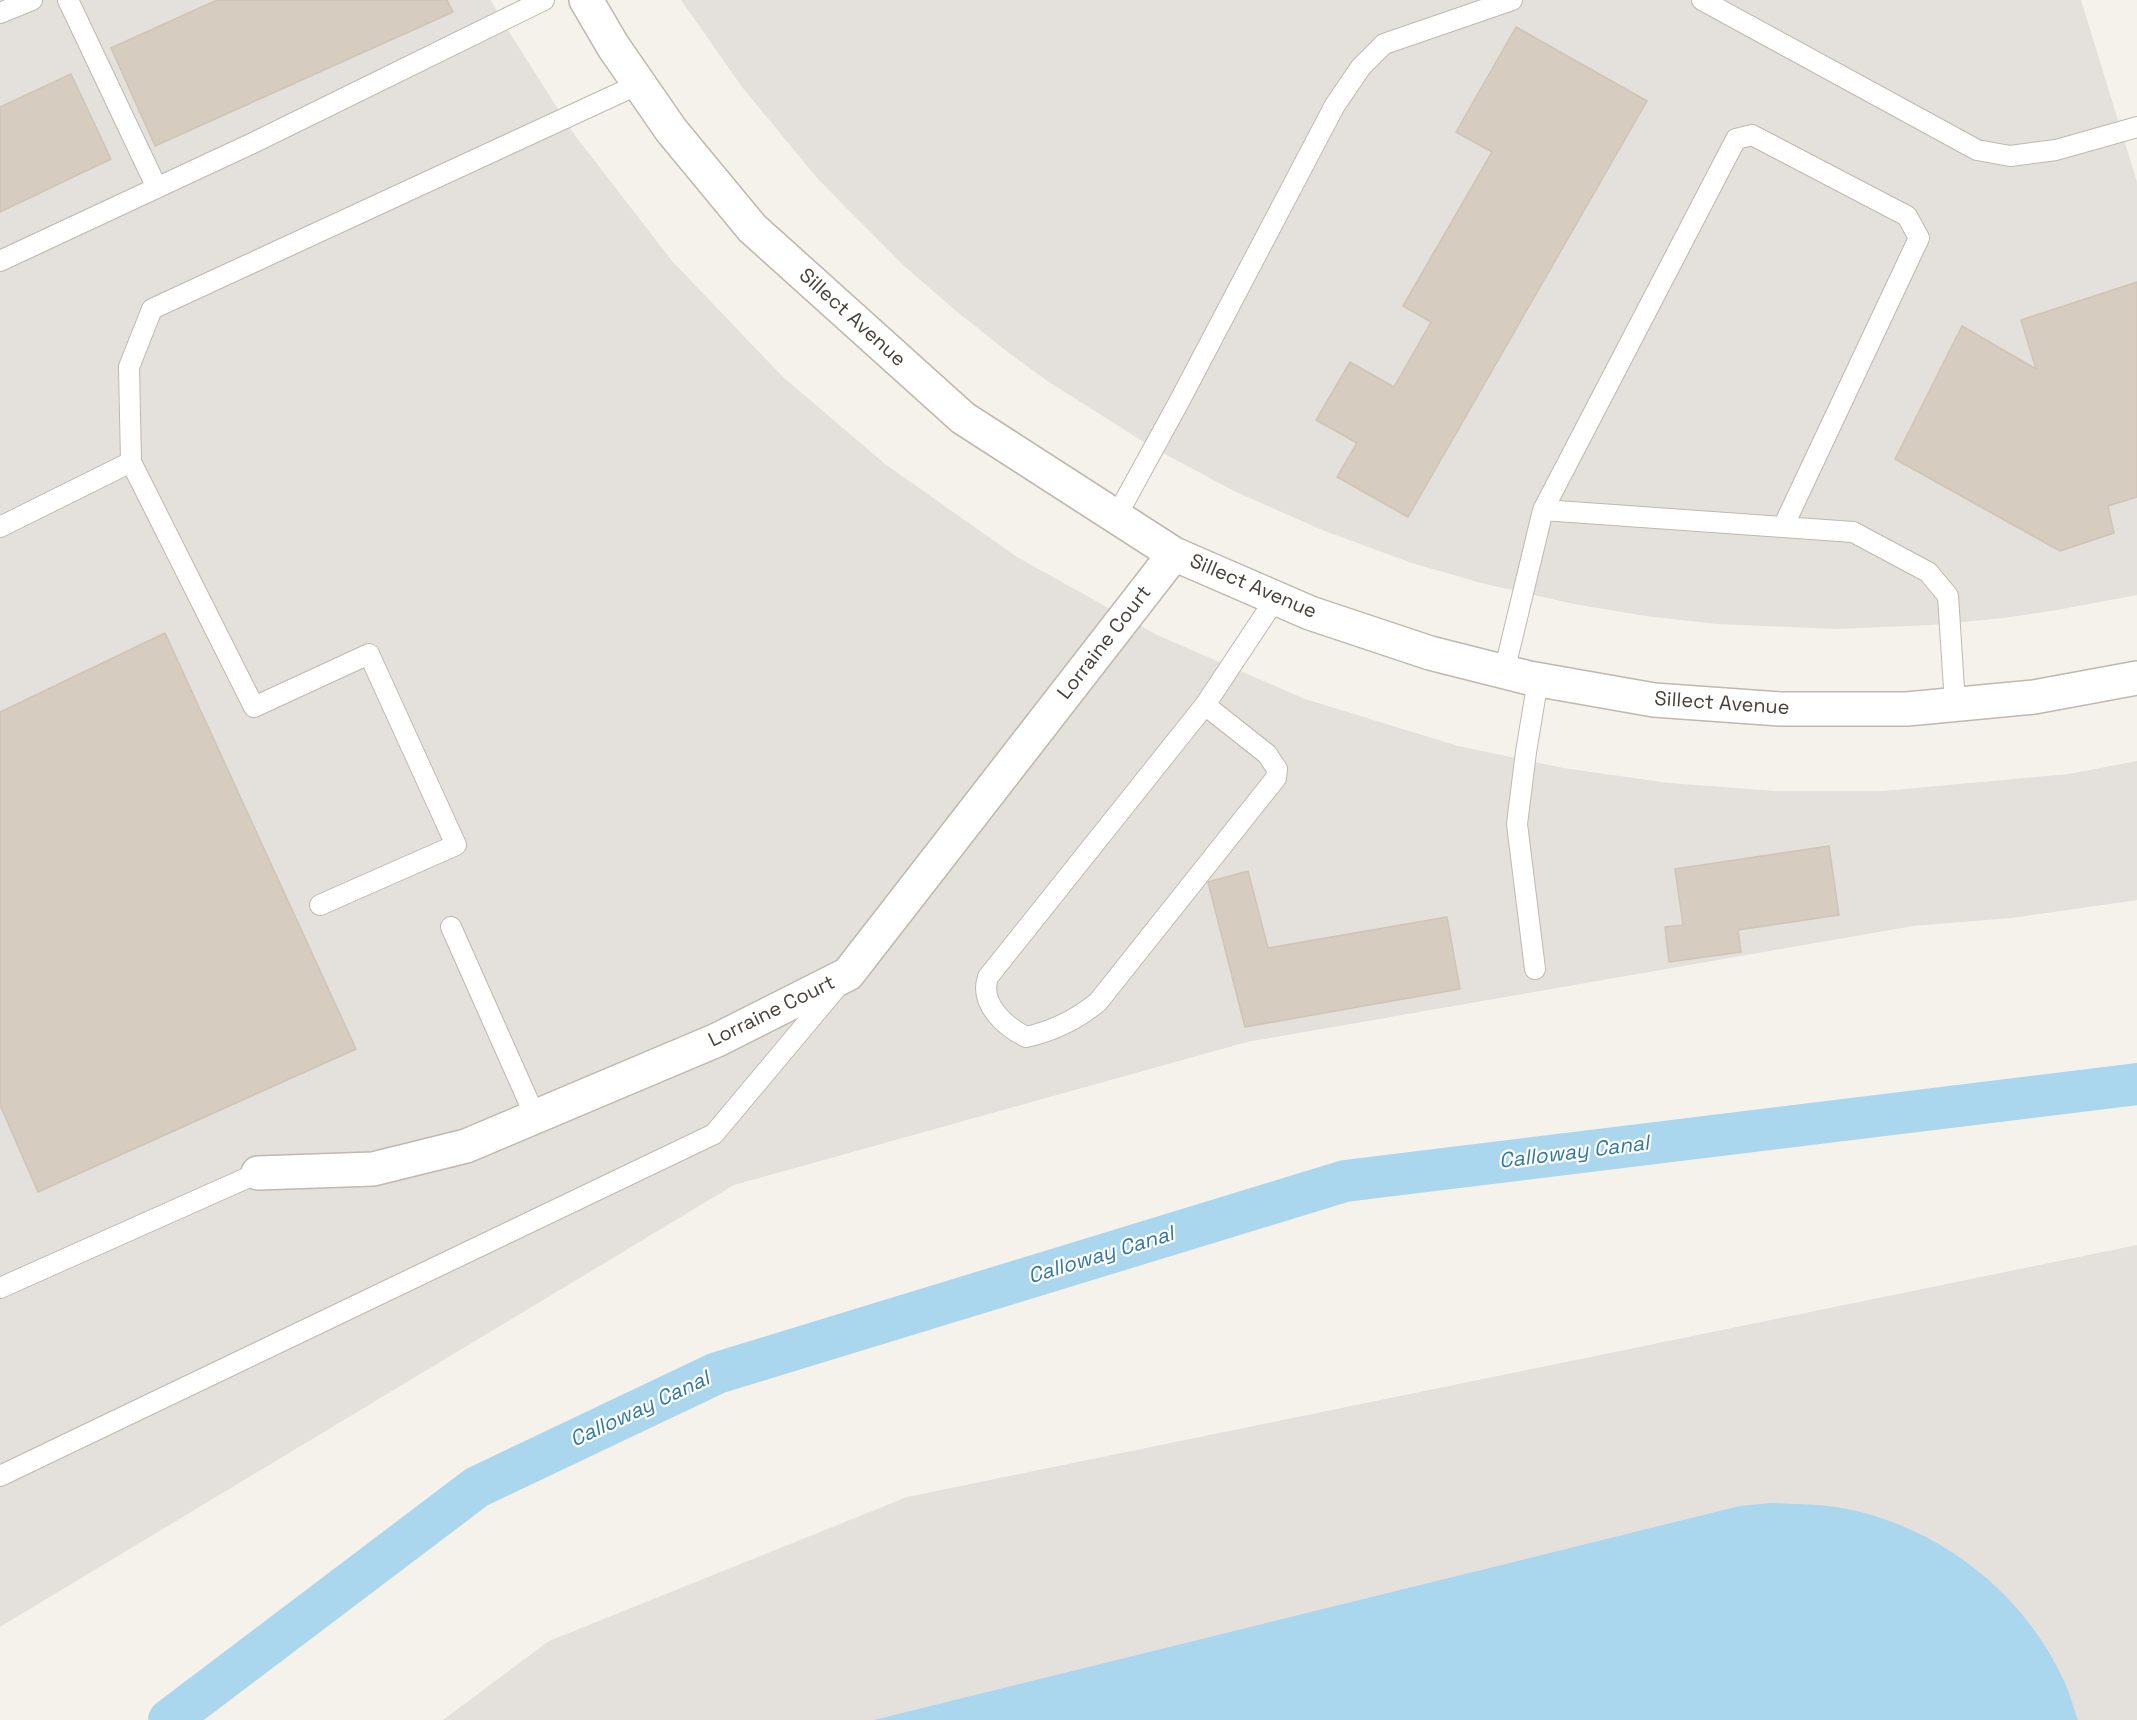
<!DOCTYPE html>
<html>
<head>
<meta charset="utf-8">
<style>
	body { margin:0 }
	canvas { display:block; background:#f5f1eb }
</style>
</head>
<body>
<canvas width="2137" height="1720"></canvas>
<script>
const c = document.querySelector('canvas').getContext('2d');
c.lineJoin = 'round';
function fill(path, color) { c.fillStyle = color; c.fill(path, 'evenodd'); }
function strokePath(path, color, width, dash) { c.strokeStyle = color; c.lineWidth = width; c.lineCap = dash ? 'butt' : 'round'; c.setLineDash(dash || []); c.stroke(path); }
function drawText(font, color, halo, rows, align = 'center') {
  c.font = font + ' "Space Grotesk",sans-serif'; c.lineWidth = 4.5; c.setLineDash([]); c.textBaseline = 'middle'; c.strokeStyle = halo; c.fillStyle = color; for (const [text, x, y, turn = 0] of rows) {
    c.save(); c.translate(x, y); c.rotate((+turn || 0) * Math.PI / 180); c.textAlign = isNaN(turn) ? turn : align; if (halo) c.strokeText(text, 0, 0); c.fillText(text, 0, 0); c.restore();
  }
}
const industrial = new Path2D(`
	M 0,0 L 491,0 L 502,21 L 574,134 L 672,261 L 783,377 L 885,464 L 1017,557 L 1157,635 L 1305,699 L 1458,746 L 1563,768 L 1669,783 L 1776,791 L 1883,791 L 2069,774 L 2137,761 L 2137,900 L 2011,918 L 1913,926 L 1247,1042 L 734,1185 L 0,1627 Z
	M 681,0 L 2081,0 L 2137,182 L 2137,595 L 2051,611 L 2003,618 L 1932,625 L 1836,629 L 1717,624 L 1645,616 L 1574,604 L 1481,583 L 1412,563 L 1322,530 L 1234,491 L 1150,446 L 1049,382 L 1013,356 L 956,311 L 902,264 L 818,179 L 742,87 Z
	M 2137,1245 L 2137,1720 L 443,1720 L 549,1641 L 907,1497 Z`);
const water = new Path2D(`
	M 1772,1503 C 1793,1504 1815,1504 1836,1507 C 1934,1523 2023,1590 2064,1681 C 2070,1693 2073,1707 2078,1720 L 874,1720 L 1740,1506 Z`);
const canal = new Path2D(`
	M 169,1720 L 477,1487 L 717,1373 L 1345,1181 L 2137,1084`);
const building = new Path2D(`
	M 217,0 L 447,0 L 453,12 L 155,146 L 111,48 Z
	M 1516,27 L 1647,101 L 1408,517 L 1337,477 L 1357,443 L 1316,420 L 1350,362 L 1394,387 L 1431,322 L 1403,306 L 1492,152 L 1456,132 Z
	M 71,74 L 111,159 L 0,212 L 0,107 Z
	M 2137,282 L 2137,497 L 2108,506 L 2114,533 L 2060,551 L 1895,459 L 1962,326 L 2036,369 L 2021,320 Z
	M 165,633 L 356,1049 L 38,1192 L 0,1105 L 0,712 Z
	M 1829,846 L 1839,915 L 1738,930 L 1741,952 L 1669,962 L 1665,927 L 1683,925 L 1675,869 Z
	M 1248,871 L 1268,948 L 1447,917 L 1460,989 L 1245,1027 L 1208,882 Z`);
const service = new Path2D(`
	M 68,0 L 157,188
	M 1702,0 L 1977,150 L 2010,156 L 2056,150 L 2137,127
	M 0,13 L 32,0
	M 0,261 L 255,142 L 544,0
	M 131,462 L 254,707 L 369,654 L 456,845 L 320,905
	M 1543,510 L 1736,139 L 1752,135 L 1907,216 L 1919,238 L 1783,527
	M 1116,517 L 1180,400 L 1335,105 L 1361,67 L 1384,44 L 1512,0
	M 0,527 L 131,462 L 129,367 L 152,309 L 639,84
	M 1504,672 L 1543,510 L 1853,532 L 1928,572 L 1948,596 L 1955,704
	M 1205,705 L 1267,754 L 1277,769 L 1276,778 L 1098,1002 C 1076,1020 1054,1031 1026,1037 C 1004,1026 979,1003 988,977 L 1205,705 L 1276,598
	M 451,927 L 535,1116
	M 1535,969 L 1517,824 L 1526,752 L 1538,680
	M 0,1288 L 258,1173
	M 0,1476 L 714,1134 L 838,986`);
const minor = new Path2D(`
	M 586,0 L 613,46 L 671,130 L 752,228 L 963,418 L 1174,554 L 1310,613 L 1430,653 L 1529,678 L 1654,700 L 1780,709 L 1907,709 L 2034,697 L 2137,678
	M 258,1173 L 373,1169 L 466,1146 L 717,1040 L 848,974 L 1174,554`);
const streetNames = [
	["Sillect Avenue",852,318,42],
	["Sillect Avenue",1253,587,23],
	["Lorraine Court",1105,643,-52],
	["Sillect Avenue",1722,704,4],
	["Lorraine Court",772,1012,-26]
];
const waterNames = [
	["Calloway Canal",1574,1153,-7],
	["Calloway Canal",1101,1256,-17],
	["Calloway Canal",640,1410,-25]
];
fill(industrial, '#e4e0dc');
fill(water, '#aad6ee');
strokePath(canal, '#aad6ee', 42);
fill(building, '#d6ccc0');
strokePath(building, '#d0c4b4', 1.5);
strokePath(service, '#c0b8ad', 22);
strokePath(minor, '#c0b8ad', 36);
strokePath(service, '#fff', 20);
strokePath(minor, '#fff', 33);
drawText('20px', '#484139', '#fff', streetNames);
drawText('italic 21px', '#3178a1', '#fff', waterNames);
</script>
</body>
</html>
